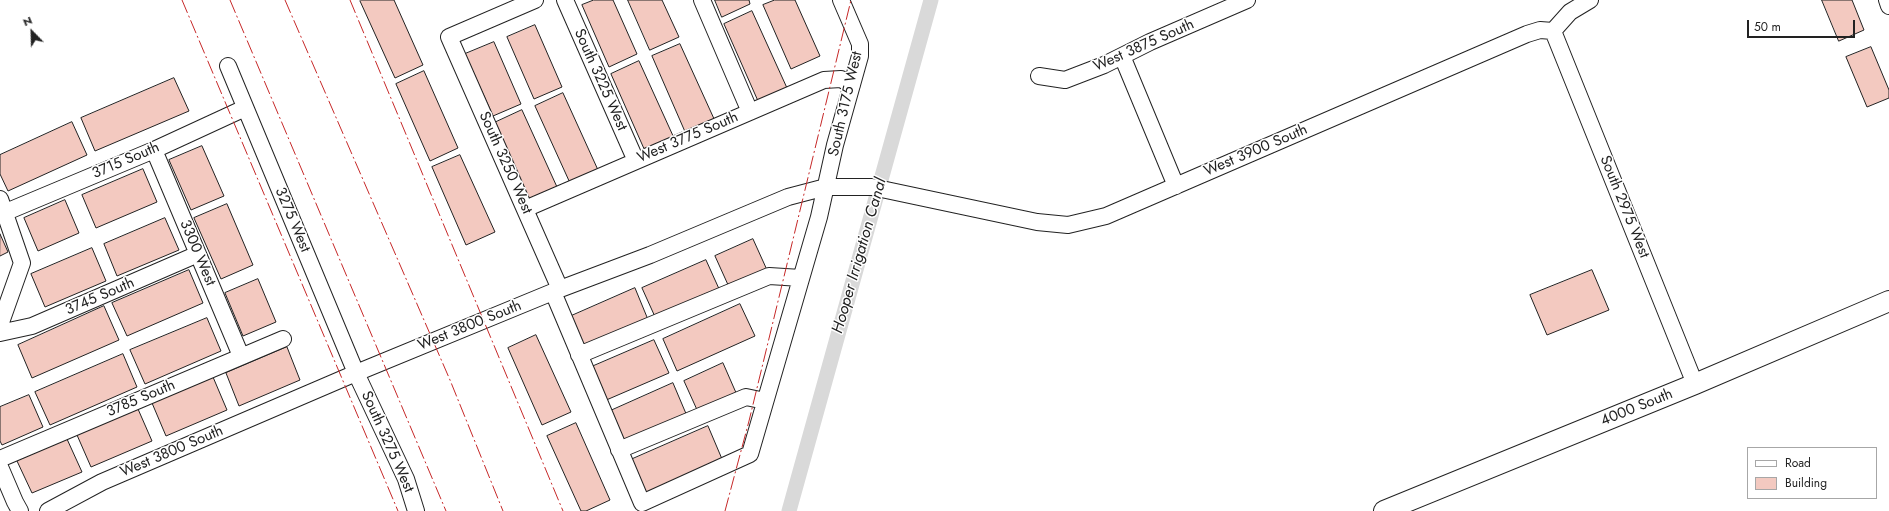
<!DOCTYPE html>
<html>
<head>
<meta charset="utf-8">
<style>
	body { margin:0 }
	#map { position:relative; width:1889px; height:511px; overflow:hidden; background:#fff; font-family:Jost,sans-serif }
	canvas { display:block }
	.legend { position:absolute; left:1747px; top:447px; width:130px; height:52px; box-sizing:border-box; background:#fff; border:1px solid #a7a7a7; margin:0; padding:5px 7px; list-style:none; font-size:12px; color:#222 }
	.legend li { display:flex; align-items:center; gap:8px; height:20px }
	.legend b { width:20px; border:1px solid #a7a7a7 }
	.north { position:absolute; left:12px; top:12px; width:40px; height:40px; -webkit-text-stroke:3px #fff; paint-order:stroke; rotate:337deg; font-size:11px; font-weight:700; line-height:16px; text-align:center; color:#222 }
	.north::after { content:''; display:block; margin:auto; width:14px; height:18px; background:#222; clip-path:polygon(50% 0,100% 100%,50% 72%,0 100%) }
	.scale { position:absolute; left:1747px; top:20px; width:108px; height:18px; box-sizing:border-box; border:2px solid #222; border-top:0; padding-left:5px; font-size:12px; line-height:14px; white-space:nowrap; color:#222; -webkit-text-stroke:3px #fff; paint-order:stroke }
</style>
</head>
<body>
<div id="map">
<canvas width="1889" height="511"></canvas>
<ul class="legend">
<li><b style="height:5px;background:#fff"></b>Road</li>
<li><b style="height:11px;background:#f3c9c0"></b>Building</li>
</ul>
<div class="north">N</div>
<div class="scale">50 m</div>
</div>
<script>
const c = document.querySelector('canvas').getContext('2d');
c.lineJoin = 'round';
function strokePath(path, color, width, dash) { c.strokeStyle = color; c.lineWidth = width; c.lineCap = dash ? 'butt' : 'round'; c.setLineDash(dash || []); c.stroke(path); }
function fill(path, color) { c.fillStyle = color; c.fill(path, 'evenodd'); }
function drawText(font, color, halo, rows, align = 'center') {
  c.font = font + ' Jost,sans-serif'; c.lineWidth = 3; c.setLineDash([]); c.textBaseline = 'middle'; c.strokeStyle = halo; c.fillStyle = color; for (const [text, x, y, turn = 0] of rows) {
    c.save(); c.translate(x, y); c.rotate((+turn || 0) * Math.PI / 180); c.textAlign = isNaN(turn) ? turn : align; if (halo) c.strokeText(text, 0, 0); c.fillText(text, 0, 0); c.restore();
  }
}
const canal = new Path2D(`
	M 789,511 L 931,0`);
const building = new Path2D(`
	M 361,0 L 394,0 L 423,65 L 395,78 L 360,1 Z
	M 594,0 L 613,0 L 637,54 L 609,67 L 582,5 Z
	M 628,0 L 662,0 L 679,37 L 650,50 Z
	M 715,0 L 749,0 L 750,4 L 722,17 Z
	M 775,0 L 795,0 L 820,56 L 791,69 L 763,5 Z
	M 1822,0 L 1852,0 L 1864,30 L 1839,41 Z
	M 752,11 L 787,88 L 758,101 L 724,24 Z
	M 535,25 L 562,87 L 534,99 L 507,37 Z
	M 494,42 L 521,104 L 493,116 L 465,54 Z
	M 680,44 L 715,121 L 686,134 L 652,56 Z
	M 1871,47 L 1889,90 L 1889,98 L 1867,107 L 1846,57 Z
	M 639,61 L 674,138 L 645,151 L 611,74 Z
	M 424,71 L 458,148 L 430,161 L 396,84 Z
	M 174,78 L 189,111 L 95,151 L 81,118 Z
	M 563,93 L 598,170 L 570,183 L 535,106 Z
	M 522,110 L 557,187 L 529,200 L 494,123 Z
	M 72,122 L 87,155 L 8,191 L 0,174 L 0,155 Z
	M 202,146 L 224,196 L 191,210 L 169,160 Z
	M 460,155 L 495,232 L 466,245 L 432,167 Z
	M 143,169 L 157,202 L 96,228 L 82,195 Z
	M 65,200 L 79,233 L 38,251 L 24,218 Z
	M 227,204 L 253,265 L 221,279 L 194,218 Z
	M 165,218 L 179,250 L 117,276 L 104,244 Z
	M 0,234 L 8,252 L 0,256 Z
	M 753,239 L 767,270 L 729,287 L 715,256 Z
	M 92,248 L 106,281 L 45,307 L 31,274 Z
	M 706,260 L 720,291 L 656,319 L 642,288 Z
	M 189,270 L 203,303 L 127,336 L 112,303 Z
	M 1592,270 L 1609,310 L 1547,335 L 1530,295 Z
	M 258,279 L 276,322 L 243,336 L 225,293 Z
	M 635,288 L 649,322 L 584,350 L 569,317 Z
	M 740,304 L 755,336 L 677,371 L 663,339 Z
	M 104,306 L 119,340 L 32,378 L 18,345 Z
	M 207,318 L 221,351 L 145,384 L 130,350 Z
	M 536,335 L 571,412 L 542,425 L 508,348 Z
	M 654,340 L 669,373 L 604,401 L 589,368 Z
	M 287,347 L 300,380 L 239,406 L 226,373 Z
	M 123,354 L 137,387 L 50,425 L 35,392 Z
	M 723,363 L 737,395 L 698,412 L 684,381 Z
	M 213,377 L 227,410 L 166,436 L 152,403 Z
	M 673,383 L 687,416 L 622,445 L 608,412 Z
	M 29,395 L 43,427 L 2,445 L 0,441 L 0,407 Z
	M 138,409 L 152,441 L 91,467 L 77,435 Z
	M 576,423 L 610,500 L 586,511 L 581,511 L 547,436 Z
	M 708,426 L 722,459 L 643,494 L 628,461 Z
	M 67,439 L 82,472 L 32,493 L 17,461 Z`);
const minor = new Path2D(`
	M 535,0 L 449,37 L 560,289
	M 565,0 L 636,161
	M 702,0 L 750,112
	M 1887,0 L 1889,6
	M 1553,31 L 1695,384
	M 1553,31 L 1570,12 L 1590,0
	M 1122,56 L 1176,186
	M 228,66 L 356,373 L 406,479 L 416,511
	M 1039,76 L 1065,80 L 1104,65 L 1150,42 L 1247,0
	M 154,150 L 241,356
	M 0,199 L 22,263 L 0,325
	M 525,209 L 824,80 L 841,79 L 852,85
	M 6,212 L 154,150 L 245,108
	M 553,292 L 642,503 L 750,454 L 819,217 L 835,145 L 860,56 L 860,44 L 841,0
	M 0,333 L 32,326 L 198,254
	M 579,355 L 769,276 L 801,278
	M 619,450 L 746,397 L 765,401
	M 0,459 L 283,339
	M 0,467 L 15,502 L 20,511
	M 48,511 L 102,482 L 356,373 L 560,289 L 650,255 L 788,197 L 826,187 L 872,187 L 1037,222 L 1068,225 L 1106,216 L 1527,34 L 1540,30 L 1553,31`);
const major = new Path2D(`
	M 1384,511 L 1695,384 L 1889,301`);
const power = new Path2D(`
	M 182,0 L 398,511
	M 230,0 L 446,511
	M 285,0 L 450,380 L 503,511
	M 350,0 L 563,511
	M 725,511 L 749,421 L 851,0`);
const streetNames = [
	["West 3875 South",1144,46,-24],
	["South 3225 West",600,80,66],
	["South 3175 West",846,104,-77],
	["West 3775 South",688,138,-23],
	["West 3900 South",1256,151,-23],
	["3715 South",126,161,-23],
	["South 3250 West",505,163,66],
	["South 2975 West",1624,207,68],
	["3275 West",292,220,67],
	["3300 West",197,253,67],
	["3745 South",100,297,-23],
	["West 3800 South",470,326,-22],
	["3785 South",141,399,-23],
	["4000 South",1637,408,-22],
	["South 3275 West",387,442,66],
	["West 3800 South",172,452,-23]
];
const waterNames = [
	["Hooper Irrigation Canal",860,256,-74]
];
strokePath(canal, '#d9d9d9', 15);
fill(building, '#f3c9c0');
strokePath(building, '#222', 1);
strokePath(minor, '#222', 18);
strokePath(major, '#222', 22);
strokePath(minor, '#fff', 16);
strokePath(major, '#fff', 20);
strokePath(power, '#c62828', 1, [14, 3, 2, 3]);
drawText('15px', '#222', '#fff', streetNames);
drawText('italic 16px', '#222', '#fff', waterNames);
</script>
</body>
</html>
